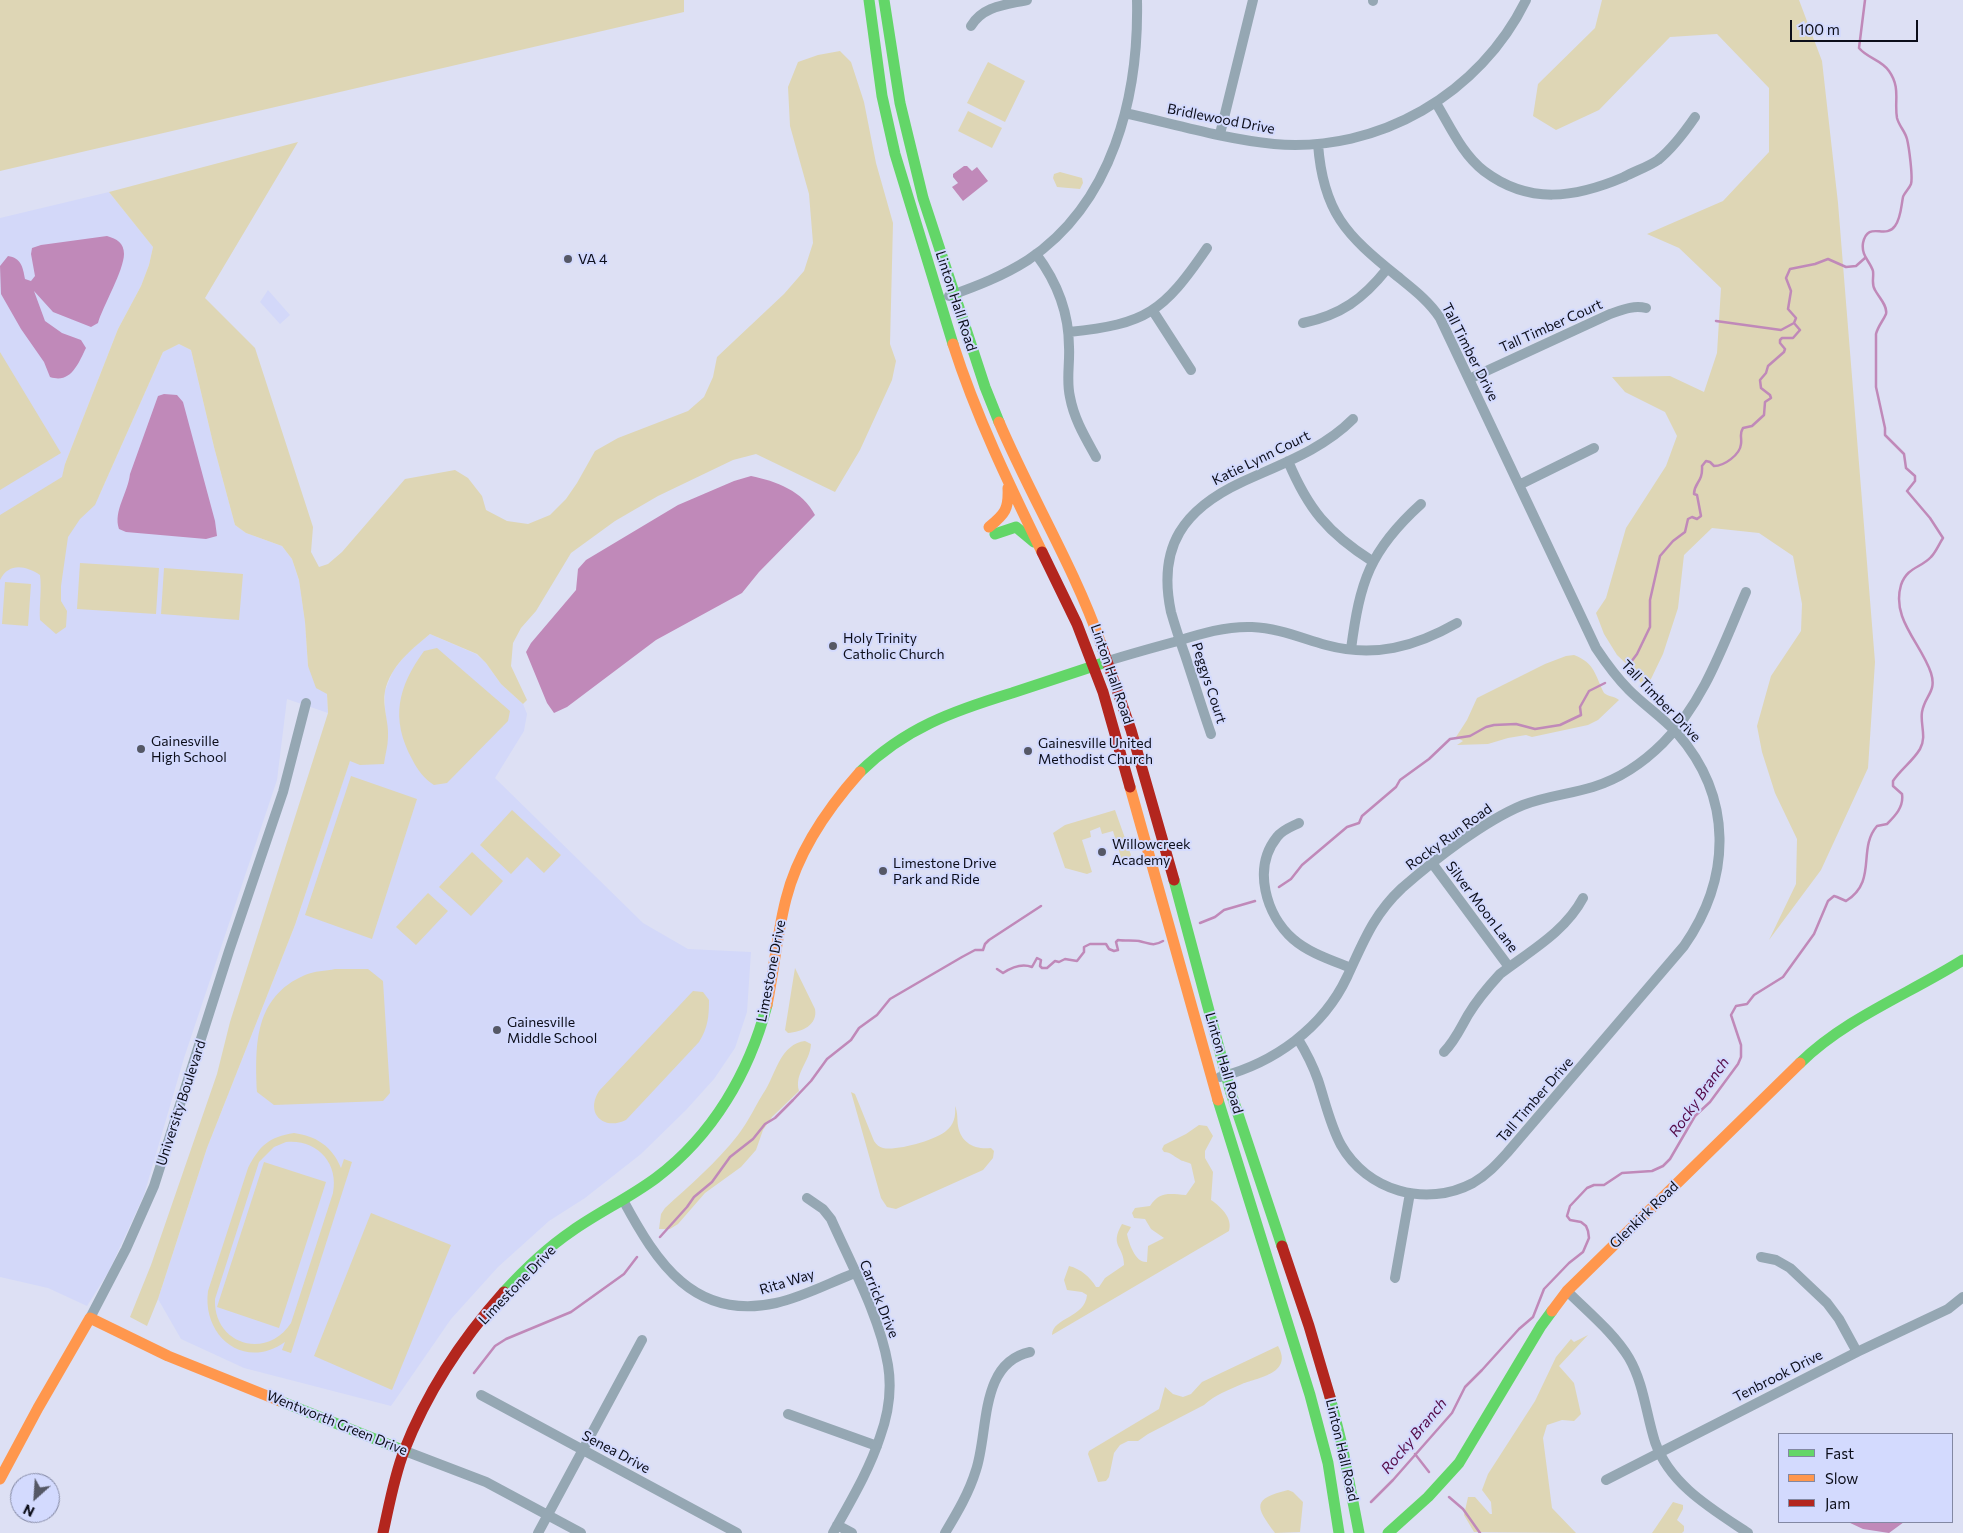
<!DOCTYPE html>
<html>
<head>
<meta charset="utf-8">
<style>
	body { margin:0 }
	#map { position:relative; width:1963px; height:1533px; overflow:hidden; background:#dde0f4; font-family:Commissioner,sans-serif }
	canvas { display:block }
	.legend { position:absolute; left:1778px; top:1433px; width:175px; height:90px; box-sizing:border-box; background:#d3dafe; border:1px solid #8388a3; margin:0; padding:6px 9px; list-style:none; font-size:15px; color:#0c0e1a }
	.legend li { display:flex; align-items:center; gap:10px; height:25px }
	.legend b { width:25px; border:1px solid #8388a3 }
	.north { position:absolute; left:10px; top:1473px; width:50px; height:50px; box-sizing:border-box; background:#d3dafe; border:1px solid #8388a3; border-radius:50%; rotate:206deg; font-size:14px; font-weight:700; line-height:20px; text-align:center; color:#0c0e1a }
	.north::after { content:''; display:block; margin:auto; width:18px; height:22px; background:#555866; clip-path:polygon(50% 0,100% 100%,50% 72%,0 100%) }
	.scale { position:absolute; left:1790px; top:20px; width:128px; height:22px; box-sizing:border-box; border:2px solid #0c0e1a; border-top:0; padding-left:6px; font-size:15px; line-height:18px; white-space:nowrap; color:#0c0e1a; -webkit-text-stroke:4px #d3dafe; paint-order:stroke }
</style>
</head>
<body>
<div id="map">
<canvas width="1963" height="1533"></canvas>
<ul class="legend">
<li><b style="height:6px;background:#63d668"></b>Fast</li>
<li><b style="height:6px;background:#ff974d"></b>Slow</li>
<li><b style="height:6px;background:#b3261e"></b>Jam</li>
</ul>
<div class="north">N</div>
<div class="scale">100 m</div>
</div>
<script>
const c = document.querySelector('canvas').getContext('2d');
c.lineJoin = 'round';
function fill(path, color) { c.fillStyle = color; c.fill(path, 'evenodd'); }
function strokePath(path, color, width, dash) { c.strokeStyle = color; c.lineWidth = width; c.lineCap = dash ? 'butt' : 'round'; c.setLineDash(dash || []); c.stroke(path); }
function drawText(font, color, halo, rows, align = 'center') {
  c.font = font + ' Commissioner,sans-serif'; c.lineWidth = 4; c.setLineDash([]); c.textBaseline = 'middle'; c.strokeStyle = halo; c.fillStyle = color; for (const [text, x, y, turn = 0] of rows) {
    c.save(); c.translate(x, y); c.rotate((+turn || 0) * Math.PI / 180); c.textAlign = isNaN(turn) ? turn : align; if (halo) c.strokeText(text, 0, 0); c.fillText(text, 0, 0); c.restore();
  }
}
const built = new Path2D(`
	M 109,192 L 153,247 L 149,265 L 141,286 L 118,329 L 65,464 L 99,496 L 163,352 L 179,344 L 191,350 L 214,447 L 235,525 L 246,533 L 282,546 L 292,559 L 299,580 L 305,622 L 308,666 L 327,694 L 328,713 L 287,699 L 277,780 L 184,1058 L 144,1195 L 109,1271 L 87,1306 L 48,1288 L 0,1277 L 0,218 Z
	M 268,290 L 290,315 L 280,324 L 260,302 Z
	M 430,634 L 476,654 L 486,663 L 501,684 L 523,704 L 527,714 L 524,731 L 495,778 L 643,923 L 688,949 L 751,952 L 747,1012 L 735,1048 L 714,1079 L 686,1110 L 641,1154 L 585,1198 L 549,1221 L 498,1267 L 451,1319 L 391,1406 L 244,1368 L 181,1339 L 158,1299 L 207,1148 L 295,925 L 350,760 L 388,737 L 385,708 L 385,691 L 393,671 L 407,653 Z`);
const green = new Path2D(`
	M 0,0 L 684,0 L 684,12 L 0,171 Z
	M 1602,0 L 1799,0 L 1822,61 L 1838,203 L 1875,662 L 1868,768 L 1821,870 L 1769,940 L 1796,884 L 1797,839 L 1775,793 L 1762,752 L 1757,726 L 1771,676 L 1801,631 L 1802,604 L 1793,556 L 1759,533 L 1712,528 L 1684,555 L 1678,608 L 1663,654 L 1650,681 L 1644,686 L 1640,682 L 1637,674 L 1617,655 L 1604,634 L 1596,613 L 1606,598 L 1626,528 L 1666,466 L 1677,436 L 1665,412 L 1625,392 L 1612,377 L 1670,376 L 1704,392 L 1717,353 L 1721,288 L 1679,248 L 1647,234 L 1723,201 L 1769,152 L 1769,88 L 1717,34 L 1670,37 L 1599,110 L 1556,130 L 1533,116 L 1538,84 L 1595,28 Z
	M 840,51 L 851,62 L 864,102 L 876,163 L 893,223 L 890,344 L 896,361 L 892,380 L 860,450 L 835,492 L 756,454 L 733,460 L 658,496 L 615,521 L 571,553 L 536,611 L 521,628 L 513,643 L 511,666 L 527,700 L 523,704 L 501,684 L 486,663 L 477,654 L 430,634 C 411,650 391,665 385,691 C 382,706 389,722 388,737 C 388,746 385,755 384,764 L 360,765 L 350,761 L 295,925 L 207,1148 L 158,1299 L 147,1326 L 130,1317 L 151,1265 L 217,1074 L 230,1022 L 328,713 L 327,694 L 316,688 L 308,666 L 305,622 L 299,580 L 292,559 L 282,546 L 246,533 L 235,525 L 214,447 L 191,350 L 179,344 L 163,352 L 95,505 L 80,519 L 68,537 L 61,586 L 61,601 L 67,611 L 66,627 L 56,634 L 40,620 C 39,605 42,590 40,575 C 26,566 9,562 0,580 L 0,515 L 62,477 L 65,464 L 118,329 L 141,286 L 149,265 L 153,247 L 109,192 L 298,142 L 205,298 L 255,348 L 313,527 L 311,552 L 319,567 L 328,564 L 342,552 L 405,479 L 455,470 L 468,478 L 482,496 L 486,510 L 507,521 L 528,524 L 550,515 L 566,499 L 577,483 L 595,451 L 618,438 L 688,411 L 704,397 L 713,377 L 717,357 L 784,294 L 804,271 L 813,243 L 809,194 L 790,126 L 788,87 L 798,62 L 818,55 Z
	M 988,62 L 1025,81 L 1005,122 L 967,103 Z
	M 968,111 L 1002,128 L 992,148 L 958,131 Z
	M 1060,172 L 1082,178 L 1083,183 L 1080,189 L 1057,187 L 1053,178 L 1054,174 Z
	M 0,352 L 61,453 L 0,490 Z
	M 80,563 L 159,568 L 156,614 L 77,609 Z
	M 164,568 L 243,574 L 239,620 L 161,614 Z
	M 5,582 L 31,584 L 28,626 L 2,624 Z
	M 437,648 L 510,711 L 508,721 L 447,783 L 434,785 C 424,779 417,769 412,759 C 390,718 398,687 424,651 Z
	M 1574,655 C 1595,663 1595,675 1604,693 C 1609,697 1614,696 1619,700 L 1598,720 L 1588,725 L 1532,737 L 1526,735 L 1508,738 L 1488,744 L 1457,745 L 1463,741 L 1456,737 L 1467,720 L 1477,698 L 1545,664 L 1566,656 Z
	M 351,776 L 417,799 L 372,939 L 305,915 Z
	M 512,810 L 561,855 L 544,873 L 527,857 L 511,874 L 480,845 Z
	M 1115,810 L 1131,855 L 1128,862 L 1123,864 L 1113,831 L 1102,834 L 1100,827 L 1090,831 L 1091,837 L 1082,840 L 1092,872 L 1087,874 L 1065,868 L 1053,833 L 1065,825 Z
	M 472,852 L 503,881 L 471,916 L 439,887 Z
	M 428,893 L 448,911 L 416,945 L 396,927 Z
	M 795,968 L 815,1009 C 818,1025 802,1032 788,1033 L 785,1030 Z
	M 335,969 L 368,969 L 383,981 L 390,1093 L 383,1101 L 274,1105 L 257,1092 C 255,1045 254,997 305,975 C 314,971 326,971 335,969 Z
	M 693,991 L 703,992 L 709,1000 C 709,1016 708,1028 699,1042 L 626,1120 C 603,1131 585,1113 599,1091 Z
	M 805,1041 L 811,1044 C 810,1062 794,1073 799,1091 L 772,1117 L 763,1130 L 756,1150 L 741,1167 L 705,1193 L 678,1224 L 670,1229 L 659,1229 L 661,1214 L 665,1208 C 690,1185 717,1162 738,1135 C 749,1121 756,1104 766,1089 C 776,1072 781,1044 805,1041 Z
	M 851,1092 L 855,1094 L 874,1141 C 877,1145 879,1147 883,1148 C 897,1151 936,1140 946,1131 C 954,1125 956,1116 955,1106 C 958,1113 957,1119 958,1126 C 961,1143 975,1150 991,1148 L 994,1151 L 993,1158 L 983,1170 L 896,1209 L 887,1207 L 881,1198 Z
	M 1199,1125 L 1207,1126 L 1213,1136 L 1205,1151 L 1205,1158 L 1213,1172 L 1211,1200 C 1221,1207 1233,1218 1229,1231 L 1052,1335 C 1053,1317 1085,1318 1087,1295 L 1082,1292 L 1067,1290 L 1064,1280 L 1069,1266 C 1081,1269 1090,1277 1096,1287 L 1099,1287 L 1105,1278 L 1124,1265 C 1124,1245 1109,1247 1122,1224 L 1131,1227 L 1127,1234 C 1129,1243 1135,1263 1147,1262 L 1148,1246 L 1164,1238 L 1151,1229 L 1145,1219 L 1134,1218 L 1132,1213 L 1135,1208 L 1150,1206 C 1160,1191 1169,1194 1186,1195 L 1195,1182 L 1191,1164 C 1186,1161 1183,1162 1179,1159 C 1173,1156 1171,1152 1164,1152 L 1162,1149 L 1164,1145 L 1186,1134 Z
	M 294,1133 C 316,1136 332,1146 341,1168 L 344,1159 L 352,1162 L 291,1353 L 282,1350 L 285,1342 C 244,1371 202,1336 208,1291 L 248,1168 C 260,1145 269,1137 294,1133 ZM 286,1142 C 317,1139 339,1163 333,1193 L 291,1323 C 266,1361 213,1344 215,1299 L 259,1162 L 274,1147 Z
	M 264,1162 L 326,1182 L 279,1328 L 217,1307 Z
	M 371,1213 L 451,1245 L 392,1390 L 314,1356 Z
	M 1588,1335 L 1559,1366 L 1574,1383 L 1581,1414 L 1574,1421 L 1562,1420 L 1547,1425 L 1543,1438 L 1552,1508 L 1576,1533 L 1474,1532 L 1464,1515 L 1468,1497 L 1475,1497 L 1490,1514 L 1492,1514 L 1491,1502 L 1482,1490 L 1488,1474 L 1535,1401 L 1556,1357 L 1571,1339 L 1574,1342 Z
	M 1278,1346 C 1293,1373 1260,1377 1242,1384 C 1228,1390 1215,1395 1204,1405 L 1148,1434 L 1138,1441 L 1128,1441 L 1120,1445 L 1114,1453 L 1109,1477 L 1106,1481 L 1098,1482 L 1088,1454 L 1089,1451 L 1159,1409 L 1165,1387 L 1173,1394 L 1183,1397 L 1191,1394 L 1202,1382 Z
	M 1288,1490 L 1293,1492 L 1303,1502 L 1300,1532 L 1275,1533 C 1255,1506 1252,1499 1288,1490 Z
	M 1673,1502 L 1683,1505 L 1683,1509 L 1677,1520 L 1684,1526 L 1684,1531 L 1682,1533 L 1652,1533 Z`);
const water = new Path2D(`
	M 964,166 L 967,166 L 972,171 L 977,167 L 988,181 L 963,201 L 952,187 L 958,183 L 953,177 L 953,174 Z
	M 107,236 C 117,239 124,243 124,254 C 124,270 103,306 98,323 L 91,327 L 53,312 L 34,291 L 45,321 L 62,333 L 81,340 L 86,348 C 78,364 71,384 50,377 L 44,362 L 21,329 L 1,294 L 0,266 L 8,256 C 21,258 23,267 25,279 L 31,281 L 35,276 L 31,254 L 32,248 L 41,245 Z
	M 164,394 L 177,395 L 183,402 L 215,521 L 217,536 L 206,539 L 126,532 L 119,529 C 113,511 128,493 130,474 L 158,396 Z
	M 751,476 C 776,481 803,491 815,515 L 759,572 L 742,593 L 656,640 L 567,707 L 554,713 L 547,703 L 526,652 L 531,643 L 576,590 L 578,569 L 586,560 L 678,505 L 734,481 Z
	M 1848,1522 L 1904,1522 L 1889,1533 L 1863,1529 Z`);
const stream = new Path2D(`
	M 1716,321 L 1781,330 L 1794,323
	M 1625,666 L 1631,662 L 1637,654 L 1650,627 L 1650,600 L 1660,556 L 1673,541 L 1685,532 L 1688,519 L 1692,517 L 1697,519 L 1701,516 L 1697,495 L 1694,494 C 1694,482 1703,483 1702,466 L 1706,461 L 1710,462 L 1714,466 C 1724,466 1740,455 1741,444 C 1742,437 1739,434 1743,428 L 1752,426 L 1764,415 L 1765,402 L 1771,398 L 1770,395 L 1761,388 L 1760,380 L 1766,373 L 1768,366 L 1784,352 L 1785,349 L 1780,343 L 1780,340 L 1782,338 L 1793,338 L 1800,330 L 1794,323 L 1796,318 L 1788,309 L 1791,291 L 1786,278 L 1790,269 L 1815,264 L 1828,259 L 1846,267 L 1856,266 L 1865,258
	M 1279,887 L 1291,879 L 1302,865 L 1347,827 L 1359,823 L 1362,816 L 1396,787 L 1400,780 L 1429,759 L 1450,739 L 1470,736 L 1486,727 L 1494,725 L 1516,724 L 1535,729 L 1560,725 L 1581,715 L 1580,707 L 1589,691 L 1605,683
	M 1200,923 L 1215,917 L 1224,910 L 1255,901
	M 997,969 L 1003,973 C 1012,967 1022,963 1032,967 L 1037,958 L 1041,960 L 1040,966 L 1042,968 L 1047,968 L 1055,961 L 1059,962 L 1065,959 L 1077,961 L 1084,952 L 1084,947 L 1090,944 L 1106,944 L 1109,949 L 1114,951 L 1118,950 L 1116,942 L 1118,940 C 1125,941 1133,940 1139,941 C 1149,943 1153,947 1163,941
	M 660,1237 L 687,1207 L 694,1197 L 712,1182 L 730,1157 L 753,1139 L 765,1124 L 775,1118 L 793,1100 L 811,1081 L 827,1059 L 851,1040 L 859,1028 L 877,1015 L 890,999 L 962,957 L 975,950 L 983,950 L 985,944 L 989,940 L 1041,906
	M 474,1373 L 495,1346 L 506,1339 L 571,1312 L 624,1274 L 637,1257
	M 1415,1454 L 1429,1472
	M 1449,1497 L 1463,1509 L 1480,1533
	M 1371,1502 L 1393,1480 L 1452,1413 L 1465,1387 L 1482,1370 L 1519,1329 L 1533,1317 L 1544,1289 L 1569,1263 L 1583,1252 L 1589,1238 L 1588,1231 L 1586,1226 L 1581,1222 L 1570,1220 L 1567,1216 L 1570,1206 L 1587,1188 L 1594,1185 L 1604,1185 L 1622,1173 L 1652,1171 L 1663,1166 L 1670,1159 L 1695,1116 L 1710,1102 L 1738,1064 L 1741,1057 L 1741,1045 L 1731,1015 L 1736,1006 L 1747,1004 L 1754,995 L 1783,977 L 1814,934 L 1828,901 L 1834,896 L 1837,897 L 1846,901 C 1878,881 1857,849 1877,826 L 1887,824 C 1895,816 1904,807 1902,794 L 1893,786 L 1893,781 C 1901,769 1913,761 1920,749 C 1927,737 1920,724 1922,712 C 1925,695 1937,692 1931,673 C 1921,643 1891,619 1901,585 C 1907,567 1921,568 1931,557 C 1936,552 1939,544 1943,538 L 1930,518 L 1907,491 L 1915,481 L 1915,476 L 1906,468 L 1904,454 L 1885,435 L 1885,428 L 1876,387 L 1876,334 C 1878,326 1883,321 1886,314 C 1888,306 1878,296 1875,290 C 1871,284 1874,278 1873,271 C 1870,261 1861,256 1863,243 C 1868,220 1885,240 1895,226 C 1901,218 1901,207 1903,197 C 1904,193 1909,189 1911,184 C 1913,177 1909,147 1907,139 C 1905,131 1899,126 1897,118 C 1894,101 1901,88 1889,71 C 1882,60 1867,58 1859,48 L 1865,0`);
const street = new Path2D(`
	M 1373,0 L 1373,1
	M 971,26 C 983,6 1005,5 1027,0
	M 1436,103 C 1450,126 1462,154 1484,171 C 1529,205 1575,198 1624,177 C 1635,171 1648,167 1658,160 C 1673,148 1684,133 1695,117
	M 1125,113 C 1174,124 1224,139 1274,144 C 1379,153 1480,94 1526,0
	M 1220,134 L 1253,0
	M 1036,254 C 1057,282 1069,312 1069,347 C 1070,364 1066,380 1070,397 C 1074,419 1085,437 1096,457
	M 949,296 C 977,286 1003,276 1028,260 C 1113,203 1139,96 1137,0
	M 1153,311 L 1191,370
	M 1303,323 C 1341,315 1363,299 1387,269
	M 1069,332 C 1147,324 1163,312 1207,248
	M 1469,379 L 1610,314 C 1622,310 1633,305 1646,308
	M 1288,461 C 1308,509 1328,533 1372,561
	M 1519,485 L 1594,448
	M 1351,649 C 1360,582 1369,551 1421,504
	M 1108,661 C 1130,654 1152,648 1174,642 C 1200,634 1225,626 1252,627 C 1278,628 1301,638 1326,645 C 1374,658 1415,647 1457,623
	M 1211,734 C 1202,708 1194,682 1185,655 C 1180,641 1175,626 1171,612 C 1157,546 1184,509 1242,482 C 1281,464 1322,450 1353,419
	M 1299,823 C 1291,827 1282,830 1277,837 C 1252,868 1266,915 1293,939 C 1309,953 1331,960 1351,968
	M 1432,863 L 1509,967
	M 1298,1039 C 1306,1052 1313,1066 1318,1080 C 1325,1101 1330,1125 1341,1145 C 1367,1191 1426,1208 1473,1183 C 1487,1175 1497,1164 1507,1153 L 1684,946 C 1732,877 1733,797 1677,733 C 1662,717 1644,705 1629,690 C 1616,677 1606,663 1596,648 L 1440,318 C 1429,301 1413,289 1397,276 C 1346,235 1323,212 1318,144
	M 1444,1052 C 1455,1041 1460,1029 1468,1015 C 1477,1000 1488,987 1500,974 C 1530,951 1565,932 1583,898
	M 1220,1077 C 1274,1063 1323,1028 1347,977 C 1363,943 1373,915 1402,888 C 1434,860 1484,821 1523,805 C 1546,796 1570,794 1593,787 C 1619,779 1644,762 1663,743 C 1704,702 1723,645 1746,592
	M 807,1198 L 823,1209 L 831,1219 C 851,1264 880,1317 888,1365 C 892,1389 888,1415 880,1437 C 869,1471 850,1502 833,1533
	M 623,1200 C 657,1263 694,1321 776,1303 C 803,1297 829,1283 855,1273
	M 1761,1257 L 1776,1260 L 1790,1268 L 1827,1303 L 1839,1319 L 1857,1352
	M 1395,1278 L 1410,1193
	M 1567,1291 C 1588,1312 1614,1333 1629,1358 C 1644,1384 1646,1414 1655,1442 C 1670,1485 1712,1509 1748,1533
	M 90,1318 L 126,1249 L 154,1186 L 229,951 L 283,792 L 306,703
	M 481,1395 L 737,1533
	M 788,1414 L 877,1446
	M 405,1451 L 486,1482 L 581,1533
	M 1606,1480 L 1857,1352 L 1948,1309 L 1963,1297
	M 837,1525 L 852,1533
	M 538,1533 L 642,1340
	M 945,1533 C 957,1513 969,1493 976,1470 C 989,1431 979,1363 1030,1352`);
const fast = new Path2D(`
	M 869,0 L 882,96 L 895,154 L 953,344
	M 884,0 L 900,103 L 923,198 L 985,387 L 999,422
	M 995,534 L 1016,527 L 1034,542
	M 860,772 C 905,728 953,711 1012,693 C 1042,683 1072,673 1103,663
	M 1174,880 L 1231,1093 L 1282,1246
	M 1800,1063 C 1846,1018 1909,994 1963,960
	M 1218,1100 L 1310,1395 L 1328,1463 L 1339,1533
	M 504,1292 C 524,1270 547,1248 572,1231 C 599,1212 629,1198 656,1178 C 713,1135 749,1073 767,1005
	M 1330,1397 L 1342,1445 L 1359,1533
	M 280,1401 L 405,1451
	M 1388,1533 L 1428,1497 L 1459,1463 L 1541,1326 L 1552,1311`);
const slow = new Path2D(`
	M 953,344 C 976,416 1009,484 1042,552
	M 999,422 C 1031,497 1074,567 1101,644
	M 989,527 C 1005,514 1009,509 1008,488
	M 1130,787 L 1218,1100
	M 767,1005 C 774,970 777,934 786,899 C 798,851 827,809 860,772
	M 1552,1311 L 1567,1291 L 1800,1063
	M 0,1479 L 38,1408 L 90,1318 L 168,1356 L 280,1401`);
const jam = new Path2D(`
	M 1042,552 L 1077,624 L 1103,692 L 1130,787
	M 1101,644 L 1131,730 L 1174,880
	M 1282,1246 L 1309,1326 L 1330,1397
	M 383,1533 C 389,1506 394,1477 404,1451 C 427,1392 462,1339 504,1292`);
const markers = [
	[568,259,5,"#555866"],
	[833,646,5,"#555866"],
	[141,749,5,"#555866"],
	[1028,751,5,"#555866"],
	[1102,852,5,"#555866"],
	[883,871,5,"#555866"],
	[497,1030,5,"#555866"]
];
const streetNames = [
	["Bridlewood Drive",1221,119,11],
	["Linton Hall Road",956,301,72],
	["Tall Timber Court",1551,326,-24],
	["Tall Timber Drive",1470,352,63],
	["Katie Lynn Court",1261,458,-26],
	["Linton Hall Road",1112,674,71],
	["Peggys Court",1209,683,72],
	["Tall Timber Drive",1661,701,46],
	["Rocky Run Road",1449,837,-36],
	["Silver Moon Lane",1482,907,53],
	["Limestone Drive",771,971,-79],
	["Linton Hall Road",1224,1063,74],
	["Tall Timber Drive",1535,1100,-49],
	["University Boulevard",181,1103,-72],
	["Glenkirk Road",1644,1215,-44],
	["Rita Way",787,1282,-17],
	["Limestone Drive",517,1285,-46],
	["Carrick Drive",879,1299,68],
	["Tenbrook Drive",1778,1376,-27],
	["Wentworth Green Drive",337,1423,22],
	["Linton Hall Road",1342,1450,77],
	["Senea Drive",616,1452,28]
];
const poiNames = [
	["VA 4",578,259],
	["Holy Trinity",843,638],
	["Catholic Church",843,654],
	["Gainesville",151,741],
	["High School",151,757],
	["Gainesville United",1038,743],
	["Methodist Church",1038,759],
	["Willowcreek",1112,844],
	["Academy",1112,860],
	["Limestone Drive",893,863],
	["Park and Ride",893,879],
	["Gainesville",507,1022],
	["Middle School",507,1038]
];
const waterNames = [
	["Rocky Branch",1699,1097,-55],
	["Rocky Branch",1414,1436,-50]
];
fill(built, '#d3d8f9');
fill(green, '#ded6b5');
fill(water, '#c089b9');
strokePath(stream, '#c089b9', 2.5);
strokePath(street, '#95a7b3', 10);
strokePath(fast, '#63d668', 11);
strokePath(slow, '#ff974d', 11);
strokePath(jam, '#b3261e', 11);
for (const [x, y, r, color] of markers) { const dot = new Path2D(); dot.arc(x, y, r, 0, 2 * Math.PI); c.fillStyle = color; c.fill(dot); strokePath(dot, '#d3dafe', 2); }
drawText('14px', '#0c0e1a', '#d3dafe', streetNames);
drawText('14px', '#0c0e1a', '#d3dafe', poiNames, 'left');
drawText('italic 15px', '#550b48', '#d3dafe', waterNames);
</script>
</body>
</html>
